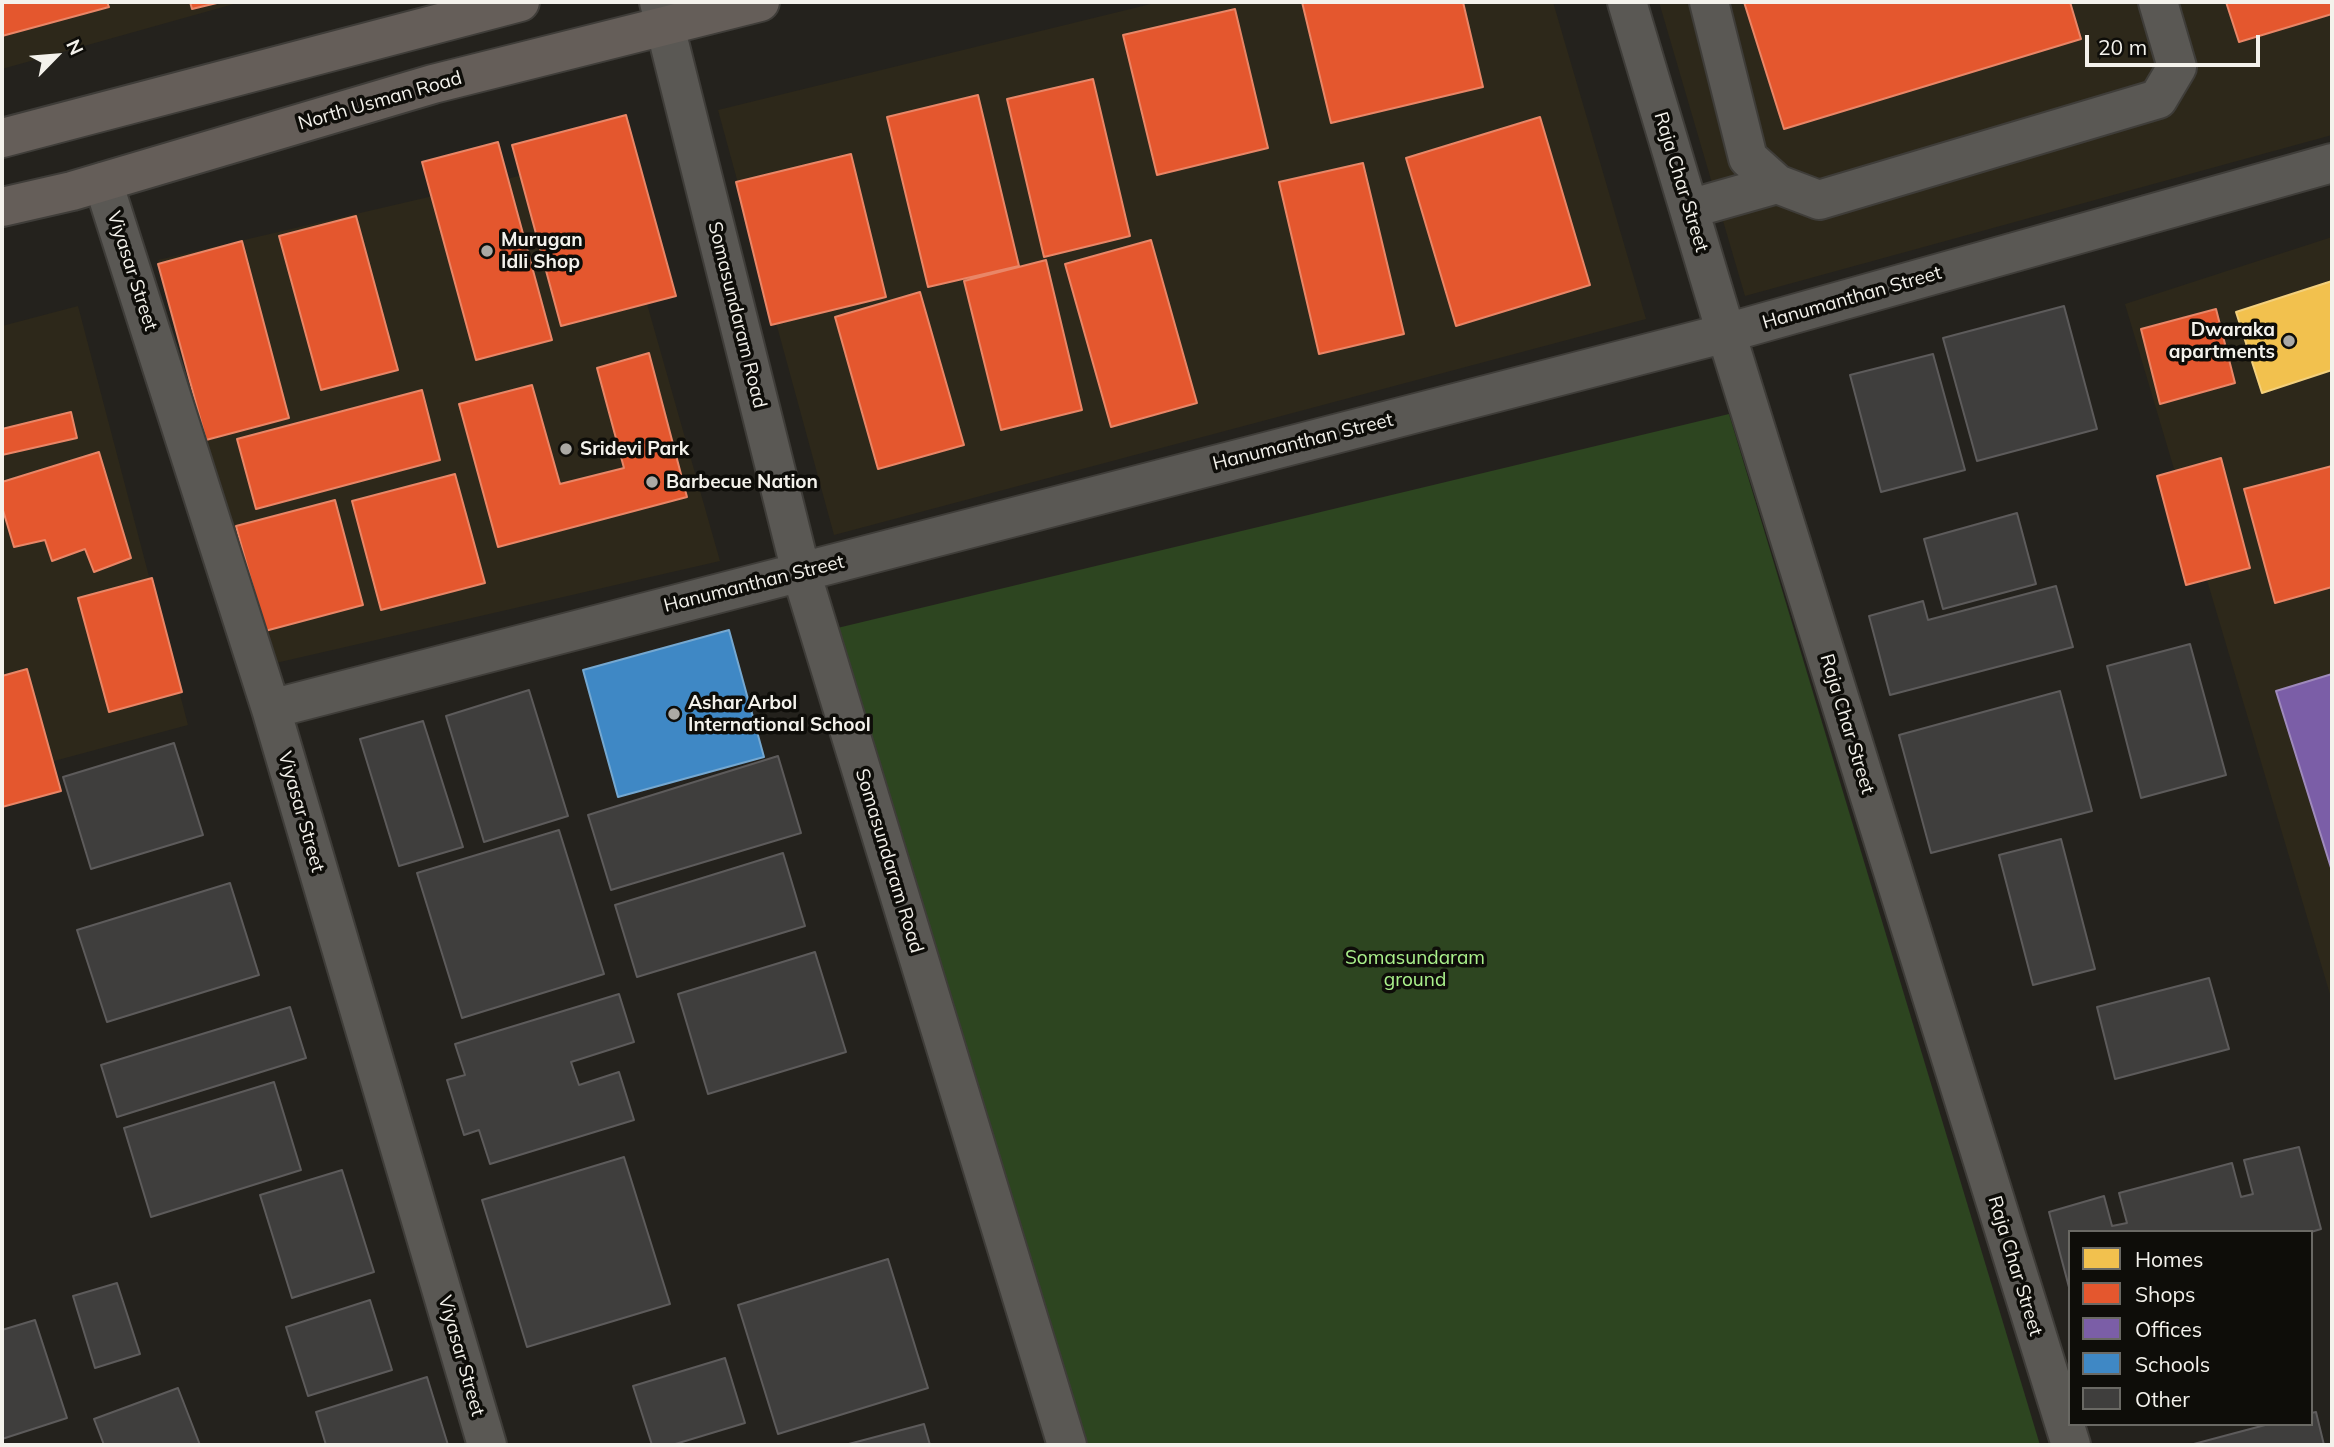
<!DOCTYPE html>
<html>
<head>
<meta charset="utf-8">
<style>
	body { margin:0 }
	#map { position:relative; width:2334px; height:1447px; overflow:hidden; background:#24221d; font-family:Mulish,sans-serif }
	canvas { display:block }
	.frame { position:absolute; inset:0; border:4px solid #f4f2ec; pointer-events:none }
	.legend { position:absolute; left:2068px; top:1230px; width:245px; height:196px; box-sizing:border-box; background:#0e0d09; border:2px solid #6a6964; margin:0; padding:9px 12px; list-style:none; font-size:21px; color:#f4f2ec }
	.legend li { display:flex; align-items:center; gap:14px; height:35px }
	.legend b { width:35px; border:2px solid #6a6964 }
	.north { position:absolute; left:21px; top:21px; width:70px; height:70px; -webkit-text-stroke:5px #0e0d09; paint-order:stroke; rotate:65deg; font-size:19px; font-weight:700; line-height:28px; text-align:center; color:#f4f2ec }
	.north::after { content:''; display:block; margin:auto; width:24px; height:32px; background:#f4f2ec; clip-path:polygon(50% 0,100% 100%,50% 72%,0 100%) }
	.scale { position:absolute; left:2085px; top:35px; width:175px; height:32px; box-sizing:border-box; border:4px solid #f4f2ec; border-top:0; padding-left:9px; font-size:21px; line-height:24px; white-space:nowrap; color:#f4f2ec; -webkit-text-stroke:5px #0e0d09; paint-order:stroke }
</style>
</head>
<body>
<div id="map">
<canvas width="2334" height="1447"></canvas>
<div class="frame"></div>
<ul class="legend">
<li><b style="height:19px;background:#f2c14e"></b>Homes</li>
<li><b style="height:19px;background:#e4572e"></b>Shops</li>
<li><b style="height:19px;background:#7b5ea7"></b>Offices</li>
<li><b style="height:19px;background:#3f88c5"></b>Schools</li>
<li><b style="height:19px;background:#3f3e3d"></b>Other</li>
</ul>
<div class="north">N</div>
<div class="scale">20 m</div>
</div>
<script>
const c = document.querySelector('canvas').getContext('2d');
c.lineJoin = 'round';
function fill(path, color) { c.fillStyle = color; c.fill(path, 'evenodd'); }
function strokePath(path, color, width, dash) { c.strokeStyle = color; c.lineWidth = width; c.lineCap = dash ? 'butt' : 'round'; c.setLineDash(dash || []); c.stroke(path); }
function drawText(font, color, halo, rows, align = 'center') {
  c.font = font + ' Mulish,sans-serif'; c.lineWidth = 7; c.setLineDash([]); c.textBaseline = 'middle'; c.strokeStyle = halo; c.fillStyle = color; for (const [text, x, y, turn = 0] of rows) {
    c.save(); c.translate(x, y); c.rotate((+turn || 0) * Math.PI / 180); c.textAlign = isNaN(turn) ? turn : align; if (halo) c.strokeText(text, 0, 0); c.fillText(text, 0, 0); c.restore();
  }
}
const built = new Path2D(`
	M 2,2 L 241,2 L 2,69 Z
	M 1159,2 L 1553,2 L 1646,319 L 834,535 L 718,110 Z
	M 1659,2 L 2332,2 L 2332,135 L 1745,296 Z
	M 605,156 L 720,561 L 267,665 L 158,260 Z
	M 2332,237 L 2332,1001 L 2125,304 Z
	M 78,306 L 188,725 L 2,775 L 2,326 Z`);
const green = new Path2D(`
	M 1729,414 L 2040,1445 L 1078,1445 L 829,630 Z`);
const homes = new Path2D(`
	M 2332,281 L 2332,370 L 2262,393 L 2236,312 Z`);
const shops = new Path2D(`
	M 2,2 L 107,2 L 109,7 L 2,36 Z
	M 190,2 L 221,2 L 192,9 Z
	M 1302,2 L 1463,2 L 1483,87 L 1331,123 Z
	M 1744,2 L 2070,2 L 2081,39 L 1784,129 Z
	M 2226,2 L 2332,2 L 2332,14 L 2239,42 Z
	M 1235,9 L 1268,148 L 1157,175 L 1123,35 Z
	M 1093,79 L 1130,236 L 1044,257 L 1007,99 Z
	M 978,95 L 1019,266 L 928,287 L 887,117 Z
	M 626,115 L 676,296 L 561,326 L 512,145 Z
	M 1540,117 L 1590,285 L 1456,326 L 1406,158 Z
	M 498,142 L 552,340 L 476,360 L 422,162 Z
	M 851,154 L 886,297 L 771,325 L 736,182 Z
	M 1363,163 L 1404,334 L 1319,354 L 1279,182 Z
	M 356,216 L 398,370 L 321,390 L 279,236 Z
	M 1151,240 L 1197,403 L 1111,427 L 1065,264 Z
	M 242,241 L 289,418 L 206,440 L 158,264 Z
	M 1046,260 L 1082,410 L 1001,430 L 964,281 Z
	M 920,292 L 964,445 L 878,469 L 835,317 Z
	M 2216,309 L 2235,383 L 2160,404 L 2141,329 Z
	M 649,353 L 687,497 L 498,547 L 459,404 L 532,385 L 560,484 L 624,468 L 597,368 Z
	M 422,390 L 440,460 L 256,509 L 237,439 Z
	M 71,412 L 77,438 L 2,455 L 2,429 Z
	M 99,452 L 131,558 L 94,572 L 85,549 L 52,561 L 45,540 L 14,547 L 2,507 L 2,482 Z
	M 2221,458 L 2250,568 L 2186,585 L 2157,476 Z
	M 2332,466 L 2332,587 L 2275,603 L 2244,489 Z
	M 455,474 L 485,583 L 381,610 L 352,501 Z
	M 335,500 L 363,605 L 265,631 L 236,526 Z
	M 152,578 L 182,692 L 109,712 L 78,598 Z
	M 27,669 L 61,791 L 2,807 L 2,676 Z`);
const offices = new Path2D(`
	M 2332,674 L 2332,871 L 2276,691 Z`);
const schools = new Path2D(`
	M 729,630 L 764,757 L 618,797 L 583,670 Z`);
const building = new Path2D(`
	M 2064,306 L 2097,429 L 1977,461 L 1943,338 Z
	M 1933,354 L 1965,470 L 1881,492 L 1850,375 Z
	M 2017,513 L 2036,584 L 1943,609 L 1924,539 Z
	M 2056,586 L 2073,647 L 1890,695 L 1869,616 L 1923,601 L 1928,620 Z
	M 2190,644 L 2226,775 L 2141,798 L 2107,666 Z
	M 529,690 L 568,816 L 484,842 L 446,716 Z
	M 2060,691 L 2092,811 L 1931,853 L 1899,735 Z
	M 423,721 L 463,847 L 399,866 L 360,739 Z
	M 174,743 L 203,835 L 91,869 L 63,777 Z
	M 778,756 L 801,833 L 611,890 L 588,815 Z
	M 559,830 L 604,974 L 462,1018 L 417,873 Z
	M 2061,839 L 2095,969 L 2033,985 L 1999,855 Z
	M 783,853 L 805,926 L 637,977 L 615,905 Z
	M 230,883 L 259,975 L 107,1022 L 77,930 Z
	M 815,952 L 846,1052 L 708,1094 L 678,994 Z
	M 2209,978 L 2229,1049 L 2115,1079 L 2097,1007 Z
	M 619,994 L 634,1042 L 571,1062 L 579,1085 L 619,1072 L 634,1120 L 490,1164 L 479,1130 L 464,1135 L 447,1080 L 465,1075 L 455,1044 Z
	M 290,1007 L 306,1058 L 117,1117 L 101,1065 Z
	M 274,1082 L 301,1170 L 151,1217 L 124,1128 Z
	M 2299,1147 L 2321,1229 L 2311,1232 L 2070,1232 L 2070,1291 L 2049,1212 L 2104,1196 L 2112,1226 L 2127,1223 L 2119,1193 L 2232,1163 L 2241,1197 L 2253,1194 L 2244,1160 Z
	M 624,1157 L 670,1304 L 527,1347 L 482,1200 Z
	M 342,1170 L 374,1272 L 292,1298 L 260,1195 Z
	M 888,1259 L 928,1388 L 778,1434 L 738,1305 Z
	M 117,1283 L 140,1354 L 95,1368 L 73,1296 Z
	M 370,1300 L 392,1370 L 308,1396 L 286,1327 Z
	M 35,1320 L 67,1418 L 2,1439 L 2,1330 Z
	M 725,1358 L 745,1423 L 672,1445 L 652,1445 L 633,1386 Z
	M 427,1377 L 448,1445 L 326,1445 L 316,1412 Z
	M 178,1388 L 200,1445 L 104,1445 L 94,1419 Z
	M 2316,1412 L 2324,1445 L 2190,1445 L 2269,1424 L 2311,1424 L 2311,1413 Z
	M 924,1424 L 930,1445 L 845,1445 Z`);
const minor = new Path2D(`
	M 659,2 L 801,572 L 1067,1445
	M 1627,2 L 1726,333 L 2071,1445
	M 1709,2 L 1748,158 L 1777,184 L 1819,200 L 2158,99 L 2177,67 L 2158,2
	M 103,182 L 271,709 L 487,1445
	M 1689,209 L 1777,184
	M 271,709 L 1726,333 L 2332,163`);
const major = new Path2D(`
	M 2,138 L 520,2
	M 2,207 L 72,191 L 433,84 L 760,2`);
const markers = [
	[487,251,7,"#aba9a4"],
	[2289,341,7,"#aba9a4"],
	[566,449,7,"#aba9a4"],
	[652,482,7,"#aba9a4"],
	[674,714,7,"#aba9a4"]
];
const streetNames = [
	["North Usman Road",380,101,-16],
	["Raja Char Street",1681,182,73],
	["Viyasar Street",132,271,72],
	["Hanumanthan Street",1852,298,-16],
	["Somasundaram Road",737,315,76],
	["Hanumanthan Street",1303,442,-14],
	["Hanumanthan Street",754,584,-14],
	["Raja Char Street",1847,724,73],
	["Viyasar Street",301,812,74],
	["Somasundaram Road",889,861,73],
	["Raja Char Street",2015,1266,73],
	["Viyasar Street",461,1356,74]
];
const poiNames = [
	["Murugan",501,240],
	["Idli Shop",501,262],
	["Dwaraka",2275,330,"right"],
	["apartments",2275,352,"right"],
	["Sridevi Park",580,449],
	["Barbecue Nation",666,482],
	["Ashar Arbol",688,703],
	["International School",688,725]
];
const parkNames = [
	["Somasundaram",1415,958],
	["ground",1415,980]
];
fill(built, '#2d281a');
fill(green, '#2d4520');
fill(homes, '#f2c14e');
strokePath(homes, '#f3d07d', 2);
fill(shops, '#e4572e');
strokePath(shops, '#e98667', 2);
fill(offices, '#7b5ea7');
strokePath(offices, '#9f8abc', 2);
fill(schools, '#3f88c5');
strokePath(schools, '#75a8d1', 2);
fill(building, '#3f3e3d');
strokePath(building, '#5d5b5b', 2);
strokePath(minor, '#3f3d39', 42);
strokePath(major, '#3f3d39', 42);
strokePath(minor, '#5a5854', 38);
strokePath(major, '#655e59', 38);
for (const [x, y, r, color] of markers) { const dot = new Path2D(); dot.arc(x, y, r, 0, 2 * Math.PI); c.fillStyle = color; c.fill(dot); strokePath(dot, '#0e0d09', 2.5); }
drawText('19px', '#f4f2ec', '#0e0d09', streetNames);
drawText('bold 19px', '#f4f2ec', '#0e0d09', poiNames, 'left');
drawText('19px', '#abf28c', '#0e0d09', parkNames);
</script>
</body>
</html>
